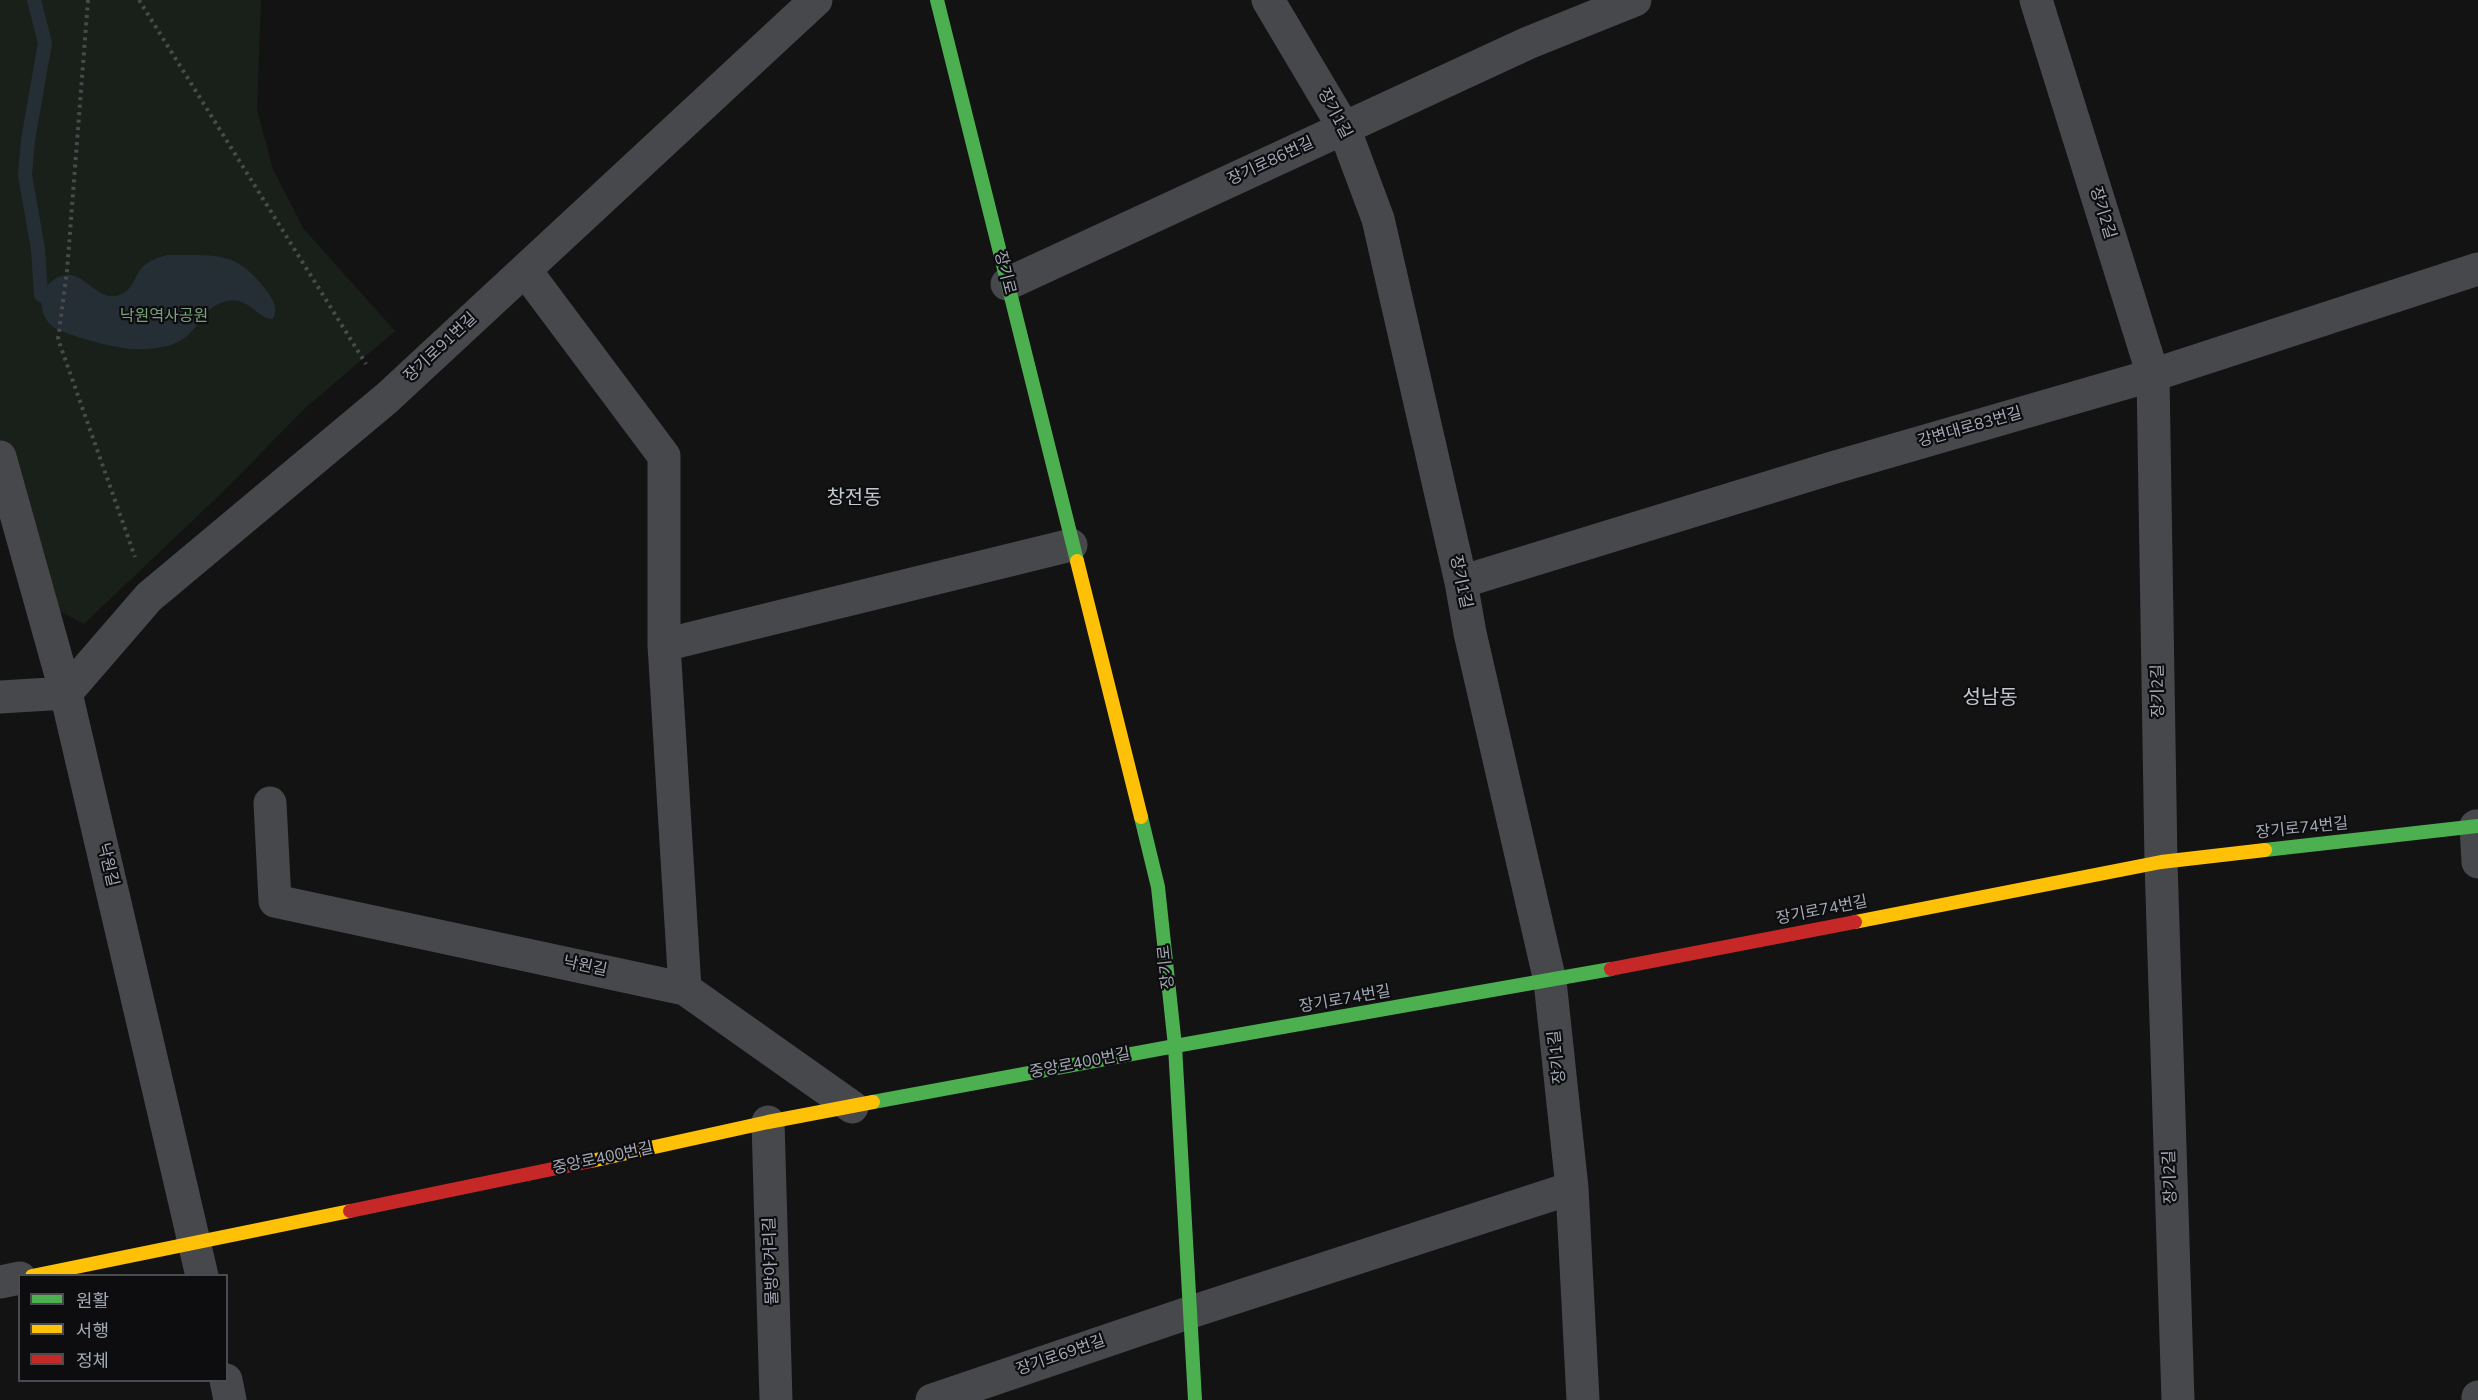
<!DOCTYPE html>
<html>
<head>
<meta charset="utf-8">
<style>
	body { margin:0 }
	#map { position:relative; width:2478px; height:1400px; overflow:hidden; background:#131313; font-family:"Nunito Sans","Noto Sans KR",sans-serif }
	canvas { display:block }
	.legend { position:absolute; left:18px; top:1274px; width:210px; height:108px; box-sizing:border-box; background:#0d0d0f; border:2px solid #494b51; margin:0; padding:8px 10px; list-style:none; font-size:18px; color:#a3a9b5 }
	.legend li { display:flex; align-items:center; gap:12px; height:30px }
	.legend b { width:30px; border:2px solid #494b51 }
</style>
</head>
<body>
<div id="map">
<canvas width="2478" height="1400"></canvas>
<ul class="legend">
<li><b style="height:8px;background:#4caf50"></b>원활</li>
<li><b style="height:8px;background:#ffc107"></b>서행</li>
<li><b style="height:8px;background:#c62828"></b>정체</li>
</ul>
</div>
<script>
const c = document.querySelector('canvas').getContext('2d');
c.lineJoin = 'round';
function fill(path, color) { c.fillStyle = color; c.fill(path, 'evenodd'); }
function strokePath(path, color, width, dash) { c.strokeStyle = color; c.lineWidth = width; c.lineCap = dash ? 'butt' : 'round'; c.setLineDash(dash || []); c.stroke(path); }
function drawText(font, color, halo, rows, align = 'center') {
  c.font = font + ' "Nunito Sans","Noto Sans KR",sans-serif'; c.lineWidth = 4.5; c.setLineDash([]); c.textBaseline = 'middle'; c.strokeStyle = halo; c.fillStyle = color; for (const [text, x, y, turn = 0] of rows) {
    c.save(); c.translate(x, y); c.rotate((+turn || 0) * Math.PI / 180); c.textAlign = isNaN(turn) ? turn : align; if (halo) c.strokeText(text, 0, 0); c.fillText(text, 0, 0); c.restore();
  }
}
const green = new Path2D(`
	M 0,0 L 261,0 L 257,110 L 273,169 L 303,228 L 395,331 L 303,410 L 228,487 L 84,624 L 56,609 L 0,513 Z`);
const water = new Path2D(`
	M 167,255 C 217,256 236,249 268,293 C 274,301 278,309 273,319 C 256,319 249,294 224,302 C 203,307 198,331 180,341 C 168,348 145,350 131,349 C 116,348 63,335 52,326 C 49,324 46,319 44,315 C 42,310 41,302 41,297 C 42,292 47,285 51,282 C 80,259 92,300 116,296 C 131,293 133,281 140,270 C 147,261 157,258 167,255 Z`);
const stream = new Path2D(`
	M 34,0 L 45,43 L 28,140 L 25,175 L 38,249 L 41,295`);
const path = new Path2D(`
	M 88,0 L 67,271 L 58,339 L 135,557
	M 139,0 L 366,364`);
const street = new Path2D(`
	M 1268,0 L 1344,128 L 1378,219 L 1461,582 L 1470,633 L 1550,981 L 1572,1188 L 1583,1400
	M 2036,0 L 2153,375 L 2161,862 L 2178,1400
	M 525,270 L 664,456 L 664,645 L 685,989
	M 1007,284 L 1528,43 L 1635,0
	M 0,457 L 66,693 L 202,1276
	M 1461,582 L 1832,468 L 2153,375 L 2478,269
	M 664,645 L 1071,545
	M 0,697 L 66,693 L 149,597 L 387,398 L 816,0
	M 270,803 L 275,901 L 685,989 L 852,1107
	M 2476,826 L 2478,862
	M 768,1122 L 776,1400
	M 0,1282 L 20,1278
	M 226,1380 L 230,1400
	M 932,1400 L 1191,1312 L 1572,1188
	M 2478,1400 L 2478,1397`);
const fast = new Path2D(`
	M 937,0 L 1077,561
	M 1141,817 L 1158,887 L 1175,1046 L 1195,1400
	M 2265,850 L 2478,826
	M 873,1102 L 1175,1046 L 1611,969`);
const slow = new Path2D(`
	M 1077,561 L 1141,817
	M 1855,922 L 2161,862 L 2265,850
	M 591,1161 L 768,1122 L 873,1102
	M 32,1276 L 350,1211`);
const jam = new Path2D(`
	M 1611,969 L 1855,922
	M 350,1211 L 591,1161`);
const streetNames = [
	["장기1길",1334,114,62],
	["장기로86번길",1271,162,-25],
	["장기2길",2102,213,73],
	["장기로",1004,273,76],
	["장기로91번길",441,348,-43],
	["강변대로83번길",1970,428,-16],
	["장기1길",1460,582,78],
	["장기2길",2159,691,-91],
	["장기로74번길",2302,829,-6],
	["낙원길",107,865,77],
	["장기로74번길",1822,911,-11],
	["낙원길",585,967,12],
	["장기로",1167,967,-96],
	["장기로74번길",1345,1000,-10],
	["장기1길",1558,1057,-96],
	["중앙로400번길",1080,1064,-11],
	["중앙로400번길",603,1159,-12],
	["장기2길",2171,1177,-92],
	["물방아거리길",772,1261,-92],
	["장기로69번길",1061,1356,-19]
];
const parkNames = [
	["낙원역사공원",164,317]
];
const quarterNames = [
	["창전동",854,499],
	["성남동",1990,699]
];
fill(green, '#19201a');
fill(water, '#262e35');
strokePath(stream, '#262e35', 14);
strokePath(path, '#494a4e', 4, [3, 4.5]);
strokePath(street, '#47484c', 33);
strokePath(fast, '#4caf50', 14);
strokePath(slow, '#ffc107', 14);
strokePath(jam, '#c62828', 14);
drawText('16px', '#a3a9b5', '#0d0d0f', streetNames);
drawText('16px', '#79a17b', '#0d0d0f', parkNames);
drawText('20px', '#c4c8d1', '#0d0d0f', quarterNames);
</script>
</body>
</html>
